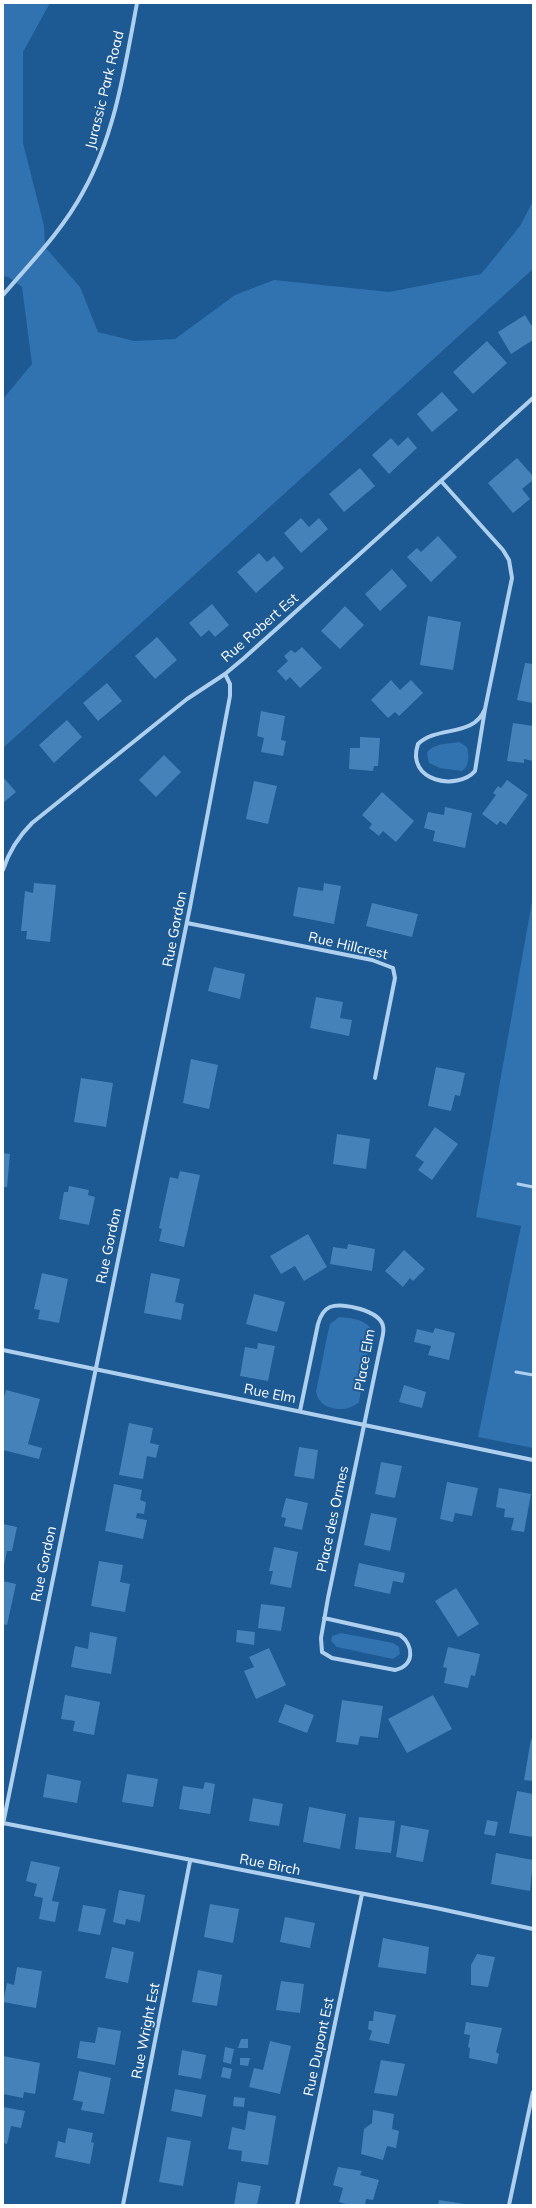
<!DOCTYPE html>
<html>
<head>
<meta charset="utf-8">
<style>
	body { margin:0 }
	#map { position:relative; width:536px; height:2208px; overflow:hidden; background:#1d5992; font-family:Mulish,sans-serif }
	canvas { display:block }
	.frame { position:absolute; inset:0; border:4px solid #fff; pointer-events:none }
</style>
</head>
<body>
<div id="map">
<canvas width="536" height="2208"></canvas>
<div class="frame"></div>
</div>
<script>
const c = document.querySelector('canvas').getContext('2d');
c.lineJoin = 'round';
function fill(path, color) { c.fillStyle = color; c.fill(path, 'evenodd'); }
function strokePath(path, color, width, dash) { c.strokeStyle = color; c.lineWidth = width; c.lineCap = dash ? 'butt' : 'round'; c.setLineDash(dash || []); c.stroke(path); }
function drawText(font, color, halo, rows, align = 'center') {
  c.font = font + ' Mulish,sans-serif'; c.lineWidth = 4; c.setLineDash([]); c.textBaseline = 'middle'; c.strokeStyle = halo; c.fillStyle = color; for (const [text, x, y, turn = 0] of rows) {
    c.save(); c.translate(x, y); c.rotate((+turn || 0) * Math.PI / 180); c.textAlign = isNaN(turn) ? turn : align; if (halo) c.strokeText(text, 0, 0); c.fillText(text, 0, 0); c.restore();
  }
}
const green = new Path2D(`
	M 3,3 L 50,3 L 23,52 L 23,143 L 44,226 L 45,247 L 80,287 L 98,332 L 134,341 L 175,339 L 235,295 L 274,280 L 389,292 L 481,274 L 520,226 L 533,201 L 533,269 L 3,748 L 3,399 L 32,364 L 22,287 L 8,277 L 3,276 Z
	M 459,742 L 467,747 C 469,756 470,765 462,771 L 440,768 L 429,763 L 427,753 C 433,743 448,744 459,742 Z
	M 533,896 L 533,1448 L 478,1437 L 521,1226 L 476,1217 Z
	M 339,1317 C 351,1318 365,1319 372,1330 L 359,1402 C 347,1414 319,1411 316,1392 L 328,1332 L 330,1324 Z
	M 341,1633 L 393,1643 L 399,1647 L 400,1654 L 393,1659 L 337,1647 L 331,1641 L 332,1636 Z`);
const building = new Path2D(`
	M 525,315 L 531,325 L 533,324 L 533,340 L 511,354 L 498,332 Z
	M 487,341 L 507,363 L 473,394 L 453,372 Z
	M 442,392 L 458,410 L 432,432 L 417,414 Z
	M 408,437 L 417,448 L 389,474 L 372,455 L 391,438 L 398,446 Z
	M 517,458 L 533,476 L 533,480 L 522,489 L 530,499 L 513,513 L 488,483 Z
	M 360,468 L 375,486 L 344,512 L 329,494 Z
	M 301,518 L 309,527 L 319,518 L 328,529 L 301,553 L 284,533 Z
	M 438,536 L 457,557 L 431,582 L 407,557 L 417,548 L 421,552 Z
	M 259,553 L 267,562 L 274,556 L 284,568 L 256,593 L 237,572 Z
	M 392,569 L 407,586 L 380,611 L 365,594 Z
	M 212,604 L 229,625 L 215,637 L 209,630 L 201,637 L 189,623 Z
	M 345,606 L 364,625 L 340,649 L 321,631 Z
	M 428,616 L 461,622 L 453,670 L 420,665 Z
	M 157,637 L 177,660 L 155,679 L 135,656 Z
	M 302,647 L 322,668 L 300,688 L 290,677 L 286,681 L 277,671 L 288,661 L 284,656 L 291,650 L 295,653 Z
	M 525,663 L 533,664 L 533,703 L 517,700 Z
	M 391,680 L 400,690 L 411,680 L 423,693 L 399,716 L 395,712 L 388,718 L 371,700 Z
	M 107,683 L 122,701 L 98,721 L 83,703 Z
	M 261,711 L 285,716 L 281,740 L 286,741 L 283,756 L 261,752 L 264,738 L 257,736 Z
	M 67,720 L 82,737 L 54,763 L 39,745 Z
	M 513,723 L 533,726 L 533,761 L 524,759 L 524,763 L 507,761 Z
	M 360,737 L 380,738 L 378,766 L 374,766 L 373,771 L 349,769 L 350,748 L 360,748 Z
	M 164,755 L 181,772 L 156,797 L 139,780 Z
	M 3,777 L 16,792 L 3,803 Z
	M 507,780 L 528,795 L 506,825 L 500,821 L 497,825 L 482,814 L 496,795 L 493,793 L 498,786 L 501,788 Z
	M 254,781 L 277,786 L 268,824 L 246,819 Z
	M 382,792 L 414,821 L 396,842 L 383,831 L 379,836 L 369,828 L 372,824 L 362,815 Z
	M 445,807 L 472,813 L 465,848 L 433,841 L 435,831 L 424,828 L 428,812 L 444,815 Z
	M 34,883 L 56,885 L 50,942 L 26,939 L 27,931 L 21,931 L 25,891 L 33,893 Z
	M 324,883 L 341,886 L 334,924 L 293,916 L 298,887 L 323,891 Z
	M 372,903 L 418,914 L 412,937 L 366,926 Z
	M 214,967 L 245,974 L 240,999 L 208,991 Z
	M 316,997 L 343,1002 L 340,1018 L 352,1020 L 349,1036 L 310,1028 Z
	M 191,1059 L 218,1065 L 209,1109 L 183,1103 Z
	M 436,1067 L 465,1073 L 460,1096 L 455,1095 L 451,1111 L 428,1106 Z
	M 81,1078 L 113,1083 L 106,1127 L 74,1122 Z
	M 435,1127 L 458,1144 L 432,1180 L 418,1170 L 424,1162 L 415,1156 Z
	M 337,1134 L 370,1139 L 366,1169 L 333,1164 Z
	M 3,1153 L 10,1154 L 7,1187 L 3,1187 Z
	M 180,1171 L 200,1175 L 184,1247 L 159,1241 L 162,1229 L 159,1228 L 170,1177 L 178,1179 Z
	M 69,1186 L 89,1190 L 88,1195 L 95,1197 L 89,1225 L 59,1219 L 64,1192 L 68,1192 Z
	M 308,1234 L 327,1267 L 304,1281 L 295,1266 L 281,1274 L 270,1256 Z
	M 348,1244 L 375,1249 L 372,1271 L 330,1264 L 333,1247 L 347,1249 Z
	M 404,1250 L 425,1269 L 413,1281 L 410,1278 L 403,1287 L 385,1271 Z
	M 42,1273 L 68,1279 L 59,1323 L 38,1319 L 40,1310 L 34,1309 Z
	M 151,1273 L 180,1279 L 175,1302 L 184,1304 L 181,1320 L 144,1313 Z
	M 254,1294 L 285,1302 L 277,1332 L 246,1324 Z
	M 435,1328 L 455,1333 L 449,1360 L 428,1355 L 431,1346 L 414,1342 L 417,1329 L 433,1333 Z
	M 258,1343 L 275,1346 L 268,1381 L 240,1376 L 245,1347 L 257,1349 Z
	M 404,1385 L 426,1392 L 422,1408 L 399,1402 Z
	M 6,1390 L 40,1399 L 28,1444 L 42,1448 L 39,1459 L 3,1450 L 3,1400 Z
	M 129,1423 L 153,1428 L 150,1443 L 159,1445 L 156,1458 L 147,1456 L 143,1479 L 119,1475 Z
	M 299,1447 L 318,1450 L 314,1479 L 294,1476 Z
	M 381,1462 L 402,1466 L 395,1498 L 375,1494 Z
	M 447,1482 L 478,1488 L 472,1516 L 455,1513 L 453,1522 L 440,1519 Z
	M 114,1484 L 142,1490 L 140,1500 L 146,1502 L 144,1514 L 137,1513 L 136,1518 L 147,1520 L 143,1539 L 105,1531 Z
	M 499,1488 L 531,1494 L 524,1532 L 511,1530 L 514,1518 L 504,1517 L 505,1509 L 496,1507 Z
	M 286,1498 L 308,1503 L 302,1530 L 284,1526 L 286,1518 L 281,1517 Z
	M 371,1513 L 397,1518 L 390,1551 L 364,1545 Z
	M 3,1524 L 17,1527 L 12,1551 L 7,1551 L 4,1565 Z
	M 274,1547 L 298,1552 L 291,1588 L 270,1584 L 273,1571 L 269,1571 Z
	M 99,1561 L 123,1565 L 120,1582 L 130,1584 L 125,1612 L 91,1606 Z
	M 359,1563 L 405,1573 L 403,1583 L 393,1581 L 390,1594 L 354,1586 Z
	M 3,1581 L 16,1584 L 7,1625 L 3,1624 Z
	M 456,1588 L 479,1624 L 458,1637 L 435,1601 Z
	M 261,1604 L 285,1607 L 281,1631 L 258,1628 Z
	M 237,1630 L 255,1632 L 254,1645 L 236,1642 Z
	M 90,1632 L 117,1637 L 111,1674 L 71,1667 L 75,1646 L 88,1649 Z
	M 448,1647 L 480,1654 L 475,1676 L 471,1675 L 468,1688 L 444,1683 L 447,1668 L 443,1667 Z
	M 269,1648 L 286,1685 L 256,1699 L 244,1671 L 254,1667 L 249,1657 Z
	M 65,1695 L 100,1702 L 94,1735 L 73,1731 L 75,1721 L 61,1719 Z
	M 433,1695 L 452,1729 L 407,1753 L 388,1719 Z
	M 342,1700 L 383,1706 L 378,1738 L 360,1736 L 358,1745 L 336,1742 Z
	M 285,1704 L 314,1715 L 307,1733 L 278,1722 Z
	M 531,1739 L 533,1739 L 533,1781 L 524,1780 Z
	M 47,1774 L 81,1781 L 77,1803 L 43,1797 Z
	M 127,1774 L 158,1779 L 153,1807 L 122,1802 Z
	M 205,1782 L 215,1784 L 210,1814 L 179,1809 L 183,1786 L 203,1789 Z
	M 517,1791 L 533,1794 L 533,1837 L 509,1833 Z
	M 253,1798 L 283,1804 L 279,1826 L 249,1821 Z
	M 309,1807 L 346,1814 L 340,1849 L 303,1842 Z
	M 359,1817 L 395,1821 L 391,1853 L 355,1849 Z
	M 487,1820 L 498,1822 L 495,1836 L 484,1834 Z
	M 401,1825 L 429,1830 L 423,1862 L 396,1857 Z
	M 496,1853 L 533,1860 L 530,1891 L 491,1884 Z
	M 31,1861 L 60,1867 L 52,1901 L 59,1902 L 55,1922 L 39,1919 L 43,1898 L 34,1896 L 37,1884 L 26,1881 Z
	M 119,1890 L 145,1895 L 140,1922 L 126,1919 L 125,1925 L 113,1922 Z
	M 210,1904 L 239,1909 L 233,1943 L 204,1937 Z
	M 83,1905 L 106,1909 L 100,1935 L 78,1931 Z
	M 285,1917 L 315,1923 L 310,1948 L 280,1942 Z
	M 383,1938 L 429,1947 L 426,1974 L 378,1967 Z
	M 112,1947 L 134,1952 L 128,1983 L 105,1978 Z
	M 477,1954 L 495,1957 L 488,1987 L 471,1985 L 471,1965 Z
	M 17,1967 L 42,1971 L 36,2008 L 3,2002 L 7,1983 L 14,1985 Z
	M 198,1970 L 222,1975 L 217,2006 L 192,2002 Z
	M 281,1981 L 304,1984 L 300,2013 L 276,2010 Z
	M 374,2011 L 396,2015 L 389,2044 L 369,2040 L 372,2031 L 368,2029 L 369,2021 L 373,2021 Z
	M 466,2022 L 502,2028 L 496,2052 L 499,2054 L 497,2064 L 469,2058 L 470,2048 L 468,2047 L 470,2035 L 464,2034 Z
	M 98,2027 L 121,2031 L 115,2065 L 77,2058 L 80,2041 L 95,2043 Z
	M 241,2039 L 248,2039 L 248,2048 L 238,2048 Z
	M 270,2041 L 291,2046 L 280,2094 L 249,2087 L 254,2068 L 263,2070 Z
	M 225,2047 L 234,2049 L 231,2064 L 223,2062 Z
	M 182,2050 L 206,2055 L 201,2079 L 178,2075 Z
	M 3,2056 L 40,2063 L 35,2094 L 24,2092 L 23,2098 L 3,2094 Z
	M 240,2058 L 250,2058 L 248,2066 L 240,2065 Z
	M 381,2060 L 405,2064 L 397,2096 L 374,2093 Z
	M 223,2067 L 232,2069 L 230,2079 L 221,2077 Z
	M 79,2071 L 111,2078 L 104,2114 L 81,2110 L 83,2102 L 73,2100 Z
	M 175,2089 L 206,2095 L 202,2117 L 171,2111 Z
	M 234,2097 L 245,2098 L 244,2107 L 233,2106 Z
	M 3,2107 L 25,2111 L 21,2128 L 11,2126 L 7,2144 L 3,2143 Z
	M 373,2110 L 394,2114 L 392,2129 L 399,2131 L 396,2148 L 387,2146 L 383,2160 L 361,2154 L 364,2129 L 372,2123 Z
	M 248,2111 L 276,2116 L 268,2165 L 241,2161 L 242,2151 L 228,2149 L 232,2127 L 245,2130 Z
	M 68,2128 L 93,2133 L 91,2142 L 94,2143 L 90,2164 L 55,2157 L 58,2141 L 65,2143 Z
	M 167,2137 L 191,2141 L 183,2186 L 159,2182 Z
	M 338,2167 L 362,2171 L 360,2175 L 379,2180 L 373,2200 L 366,2199 L 365,2205 L 349,2205 L 339,2202 L 343,2188 L 333,2185 Z
	M 238,2182 L 261,2186 L 257,2205 L 234,2205 Z
	M 439,2200 L 465,2204 L 465,2205 L 438,2205 Z`);
const service = new Path2D(`
	M 518,1184 L 533,1187
	M 516,1372 L 533,1375`);
const minor = new Path2D(`
	M 3,295 C 31,262 62,231 83,192 C 115,135 125,67 137,3
	M 441,481 L 503,550 L 509,560 L 512,578 L 485,709 L 475,771 C 458,791 405,782 418,744 C 438,725 473,738 485,709
	M 3,870 C 9,851 18,837 32,823 L 187,699 L 225,674 L 243,659 L 533,398
	M 187,923 L 372,960 L 393,968 L 395,978 L 375,1078
	M 3,1350 L 533,1460
	M 300,1411 L 318,1324 C 320,1317 323,1310 330,1307 C 343,1302 380,1311 383,1326 C 384,1330 383,1335 382,1339 L 328,1598 L 321,1638 L 322,1652 L 332,1658 L 395,1670 C 415,1666 414,1645 400,1635 L 324,1618
	M 3,1823 L 436,1908 L 533,1929
	M 3,1824 L 190,907 L 230,696 L 230,684 L 225,674
	M 123,2205 L 190,1861
	M 297,2205 L 362,1894
	M 509,2205 L 533,2092`);
const streetNames = [
	["Jurassic Park Road",105,90,-76],
	["Rue Robert Est",260,628,-41],
	["Rue Gordon",175,929,-79],
	["Rue Hillcrest",348,946,13],
	["Rue Gordon",109,1246,-78],
	["Place Elm",365,1360,-80],
	["Rue Elm",270,1394,11],
	["Place des Ormes",333,1519,-78],
	["Rue Gordon",44,1564,-78],
	["Rue Birch",270,1865,11],
	["Rue Wright Est",146,2031,-79],
	["Rue Dupont Est",319,2047,-78]
];
fill(green, '#3073b0');
fill(building, '#4582b9');
strokePath(service, '#aed0ee', 3);
strokePath(minor, '#aed0ee', 4);
drawText('14px', '#fff', '#1d5992', streetNames);
</script>
</body>
</html>
